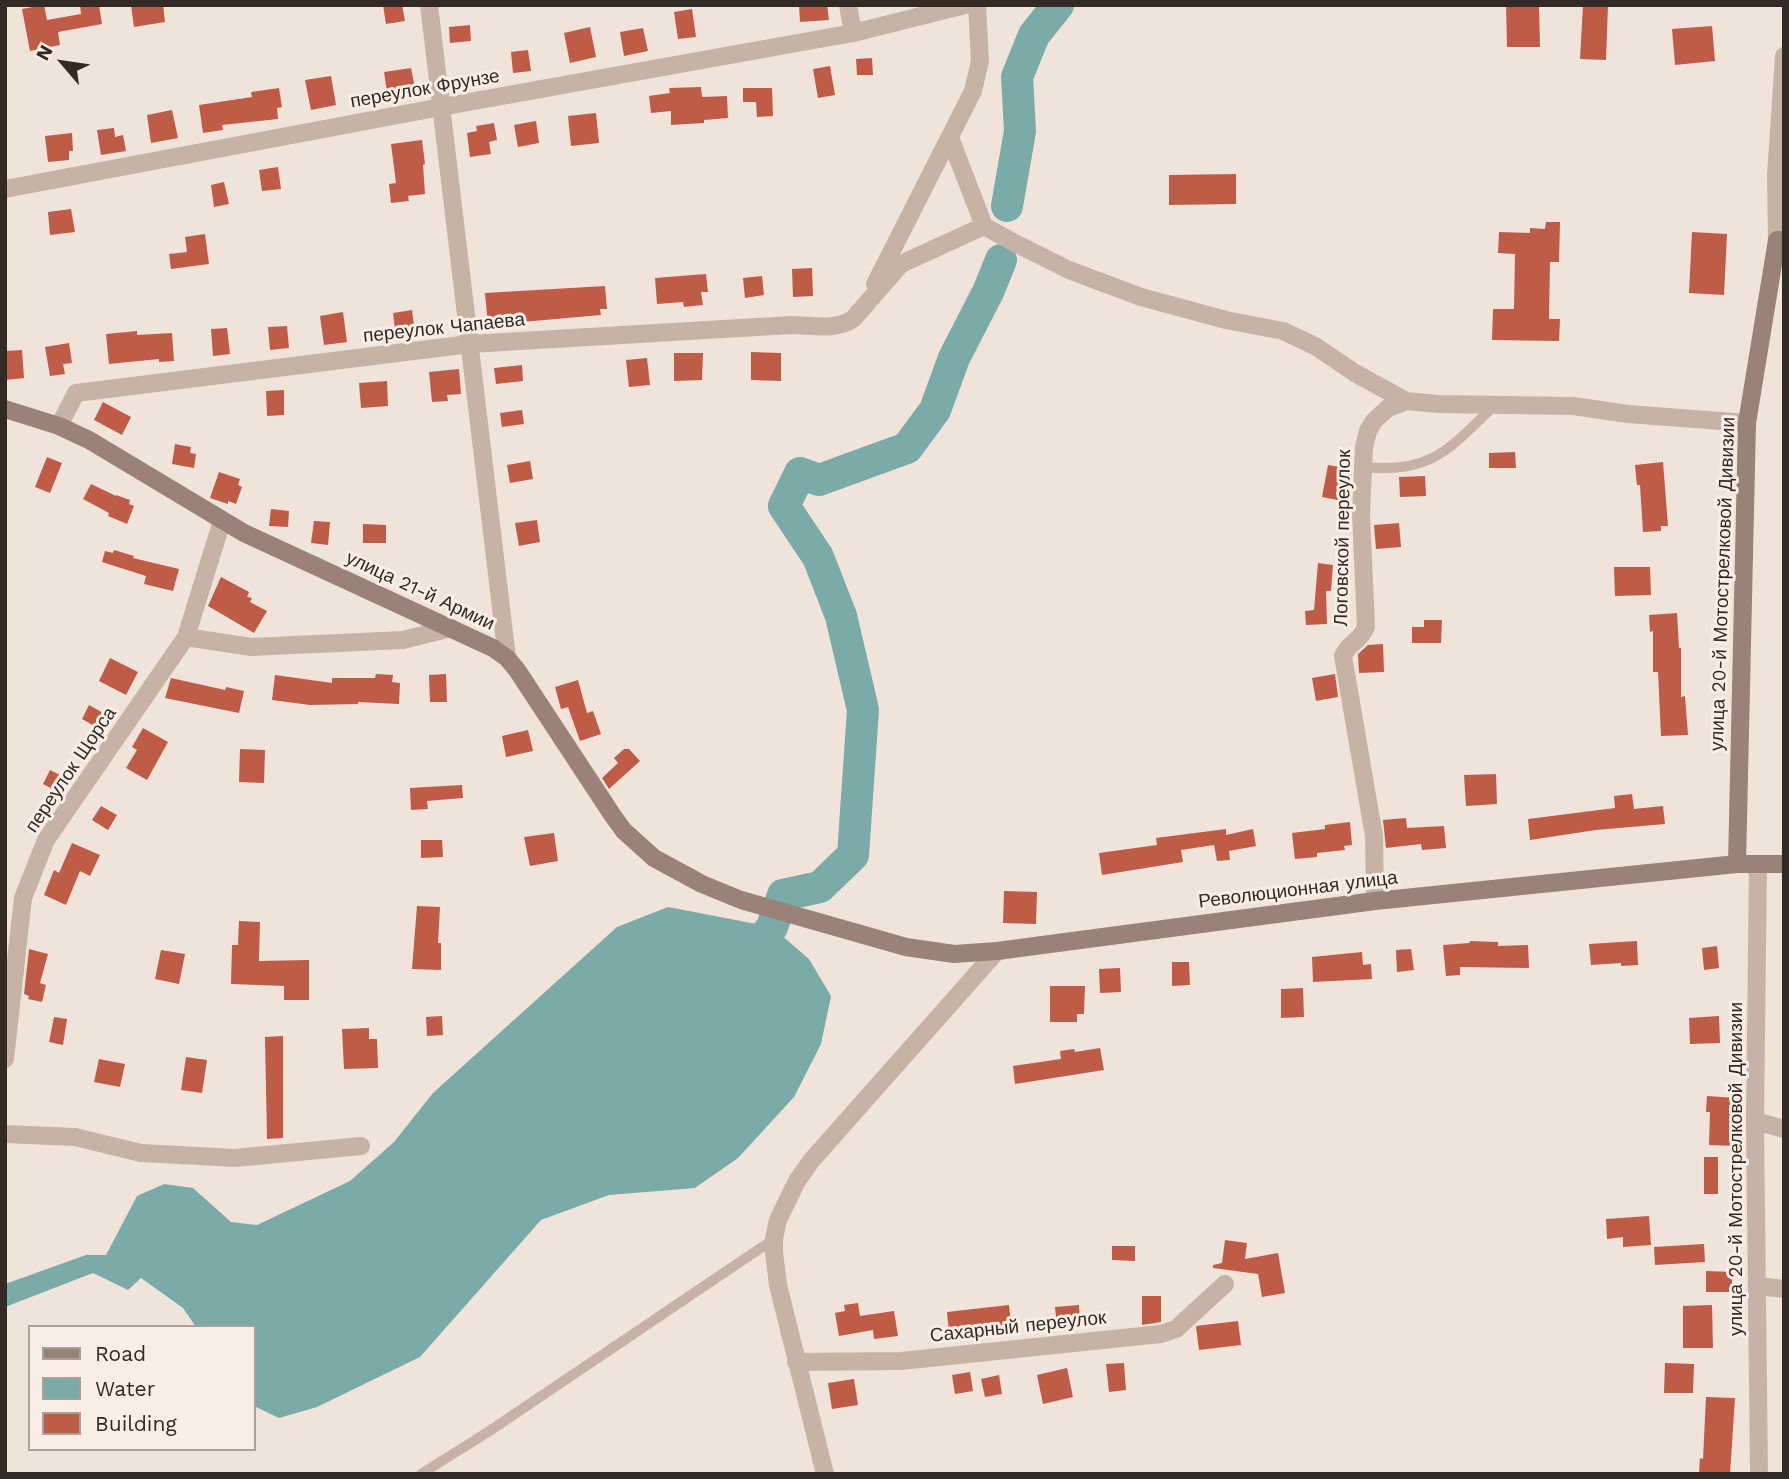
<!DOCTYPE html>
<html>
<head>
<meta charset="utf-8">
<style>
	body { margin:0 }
	#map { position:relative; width:1789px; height:1479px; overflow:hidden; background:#f0e3d9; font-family:"Work Sans",sans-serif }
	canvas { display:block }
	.frame { position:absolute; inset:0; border:7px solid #332a26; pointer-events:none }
	.legend { position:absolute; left:28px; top:1325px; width:228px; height:126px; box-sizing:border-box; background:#f8eee5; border:2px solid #a9a099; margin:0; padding:9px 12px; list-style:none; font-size:21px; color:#332a26 }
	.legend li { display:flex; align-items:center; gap:14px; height:35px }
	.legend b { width:35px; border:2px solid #a9a099 }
	.north { position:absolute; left:28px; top:28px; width:70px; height:70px; -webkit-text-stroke:5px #f8eee5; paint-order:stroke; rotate:299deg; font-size:19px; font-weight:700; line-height:28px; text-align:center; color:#332a26 }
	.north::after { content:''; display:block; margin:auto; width:24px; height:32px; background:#332a26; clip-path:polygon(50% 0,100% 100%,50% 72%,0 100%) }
</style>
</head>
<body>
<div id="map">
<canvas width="1789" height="1479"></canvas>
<div class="frame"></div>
<ul class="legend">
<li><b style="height:9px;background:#9a8278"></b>Road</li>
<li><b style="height:19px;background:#7aaba9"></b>Water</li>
<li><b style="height:19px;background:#bf5c48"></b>Building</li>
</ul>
<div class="north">N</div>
</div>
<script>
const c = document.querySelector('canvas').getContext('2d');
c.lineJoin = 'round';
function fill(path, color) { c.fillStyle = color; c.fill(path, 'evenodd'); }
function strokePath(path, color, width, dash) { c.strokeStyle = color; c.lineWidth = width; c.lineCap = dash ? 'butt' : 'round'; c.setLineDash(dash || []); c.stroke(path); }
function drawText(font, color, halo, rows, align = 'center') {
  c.font = font + ' "Work Sans",sans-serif'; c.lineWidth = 6; c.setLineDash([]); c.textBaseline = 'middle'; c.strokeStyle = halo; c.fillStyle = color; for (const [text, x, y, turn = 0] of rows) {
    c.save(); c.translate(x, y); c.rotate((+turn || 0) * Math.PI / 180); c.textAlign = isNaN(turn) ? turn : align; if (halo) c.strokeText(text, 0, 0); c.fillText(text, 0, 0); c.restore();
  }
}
const water = new Path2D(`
	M 668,907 L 772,927 L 809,959 L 831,996 L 821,1044 L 794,1097 L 738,1158 L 695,1188 L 609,1195 L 541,1220 L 420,1357 L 317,1407 L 279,1418 L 254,1406 L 254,1327 L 196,1327 L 183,1308 L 141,1278 L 128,1290 L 93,1273 L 5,1307 L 5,1284 L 86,1255 L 106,1255 L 137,1196 L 164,1184 L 193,1188 L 231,1222 L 257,1225 L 350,1181 L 394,1142 L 433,1093 L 617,927 Z`);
const river = new Path2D(`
	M 1007,206 L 1020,131 L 1017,77 L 1034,35 L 1058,5
	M 746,960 L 772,927 L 783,895 L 820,887 L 853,855 L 863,710 L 841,616 L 818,557 L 784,506 L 800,473 L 819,480 L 907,448 L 935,410 L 954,358 L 988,292 L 1001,260`);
const building = new Path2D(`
	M 44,5 L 47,20 L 81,14 L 80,5 L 99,5 L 102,24 L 58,32 L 60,45 L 30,51 L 22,9 Z
	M 131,5 L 163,5 L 165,22 L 134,27 Z
	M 383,5 L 402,5 L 405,21 L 386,24 Z
	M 799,5 L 827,5 L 829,20 L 800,22 Z
	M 1506,5 L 1539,5 L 1540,47 L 1507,47 Z
	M 1583,5 L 1608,5 L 1606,60 L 1580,59 Z
	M 692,9 L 696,37 L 678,39 L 674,12 Z
	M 470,25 L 471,41 L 450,43 L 449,27 Z
	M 1712,26 L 1715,61 L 1675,65 L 1672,29 Z
	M 590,27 L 596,57 L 570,63 L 564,33 Z
	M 643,28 L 648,51 L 624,56 L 620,32 Z
	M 528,50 L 531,71 L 513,73 L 511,52 Z
	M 872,58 L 873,75 L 857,75 L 856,59 Z
	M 830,66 L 835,95 L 818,98 L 813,69 Z
	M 411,68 L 415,88 L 387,92 L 384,72 Z
	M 331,76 L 336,105 L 311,110 L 305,80 Z
	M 701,87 L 702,97 L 727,96 L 728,118 L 704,120 L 704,123 L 671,125 L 671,111 L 651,113 L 649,96 L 670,93 L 669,88 Z
	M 279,88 L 282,107 L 277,108 L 278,119 L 222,125 L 223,130 L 203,133 L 199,105 L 252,97 L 251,92 Z
	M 743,88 L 772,88 L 773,116 L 757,117 L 756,102 L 743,102 Z
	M 172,110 L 178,138 L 151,143 L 147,115 Z
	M 596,113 L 599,143 L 571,146 L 568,116 Z
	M 536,121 L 539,143 L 518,147 L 514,125 Z
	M 494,123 L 497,140 L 489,142 L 491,154 L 470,157 L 467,133 L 477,131 L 476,126 Z
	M 114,128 L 115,137 L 123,135 L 126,151 L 101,155 L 97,130 Z
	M 72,133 L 73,151 L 69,151 L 69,160 L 48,162 L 45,136 Z
	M 422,140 L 425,164 L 423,165 L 425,194 L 408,196 L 409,201 L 391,203 L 389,184 L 396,183 L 391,144 Z
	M 278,167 L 281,189 L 262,191 L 259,170 Z
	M 1236,174 L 1236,204 L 1169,205 L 1169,175 Z
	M 224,182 L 229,204 L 214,207 L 211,185 Z
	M 71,209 L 75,232 L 50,235 L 48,212 Z
	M 1546,222 L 1560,222 L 1559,262 L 1550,262 L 1549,319 L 1560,319 L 1559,341 L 1492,340 L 1493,309 L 1514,309 L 1515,254 L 1498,253 L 1499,232 L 1530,233 L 1530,228 L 1545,229 Z
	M 1692,232 L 1727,234 L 1724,295 L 1689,293 Z
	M 205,234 L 209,264 L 171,269 L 169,254 L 187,252 L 185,237 Z
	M 812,268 L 813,296 L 793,297 L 792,269 Z
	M 706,274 L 708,292 L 701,292 L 703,305 L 684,307 L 683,302 L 657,304 L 655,278 Z
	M 762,276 L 764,295 L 745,298 L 743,278 Z
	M 605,286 L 607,309 L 600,309 L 601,315 L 488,325 L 485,293 Z
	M 412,310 L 415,334 L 396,337 L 393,313 Z
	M 343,312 L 347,342 L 324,345 L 320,316 Z
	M 287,326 L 289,348 L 270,350 L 268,327 Z
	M 227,328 L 230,354 L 213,356 L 211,329 Z
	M 137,331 L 137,335 L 172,333 L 174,361 L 159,362 L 159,359 L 109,364 L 106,334 Z
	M 69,343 L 72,363 L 63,364 L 65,374 L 50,376 L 45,347 Z
	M 22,350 L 24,378 L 5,380 L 5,351 Z
	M 751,352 L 781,353 L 781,381 L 751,380 Z
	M 674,353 L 703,353 L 702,380 L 674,381 Z
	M 647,358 L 650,385 L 629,387 L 626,360 Z
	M 522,365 L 523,381 L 496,384 L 494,368 Z
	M 459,369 L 461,394 L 447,395 L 448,401 L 432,402 L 429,372 Z
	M 387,381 L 388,406 L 361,408 L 359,383 Z
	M 284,390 L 284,415 L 267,416 L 266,391 Z
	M 103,402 L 131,417 L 122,435 L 94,420 Z
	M 522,410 L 524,424 L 502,427 L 500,413 Z
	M 175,444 L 191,447 L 190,453 L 196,454 L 194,468 L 172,464 Z
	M 1515,452 L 1516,468 L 1489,468 L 1489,453 Z
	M 47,457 L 62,463 L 50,493 L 35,487 Z
	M 530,461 L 533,479 L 510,483 L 507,465 Z
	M 1663,462 L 1668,526 L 1661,526 L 1661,531 L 1643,532 L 1640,485 L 1637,485 L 1635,465 Z
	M 1328,465 L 1352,469 L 1348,502 L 1322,497 Z
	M 219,472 L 240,479 L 238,485 L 242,487 L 236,504 L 228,501 L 228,504 L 210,498 Z
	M 1425,476 L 1426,496 L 1400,497 L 1399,477 Z
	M 91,484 L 116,496 L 116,495 L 130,500 L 129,504 L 134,506 L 127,524 L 108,516 L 109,513 L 83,499 Z
	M 271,509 L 289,511 L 288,527 L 269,526 Z
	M 537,520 L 540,542 L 519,546 L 515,523 Z
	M 314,521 L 330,522 L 328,545 L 311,543 Z
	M 1399,523 L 1401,547 L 1376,549 L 1374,525 Z
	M 363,524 L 386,525 L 386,543 L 363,543 Z
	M 114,550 L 134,556 L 133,558 L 179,569 L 173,591 L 144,584 L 146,576 L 102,562 L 105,551 L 113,553 Z
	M 1318,563 L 1333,565 L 1331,591 L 1326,591 L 1327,624 L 1306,625 L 1305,611 L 1314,610 Z
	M 1614,567 L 1650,567 L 1651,595 L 1615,596 Z
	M 221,577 L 249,592 L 247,597 L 252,598 L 250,602 L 267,611 L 254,633 L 208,606 Z
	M 1677,613 L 1679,648 L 1681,648 L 1681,697 L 1685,696 L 1688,735 L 1661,736 L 1658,672 L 1653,672 L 1653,631 L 1650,632 L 1649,615 Z
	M 1424,620 L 1442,620 L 1441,643 L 1412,643 L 1412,627 L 1424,627 Z
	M 1383,644 L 1384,672 L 1359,673 L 1358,654 L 1368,645 Z
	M 110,658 L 138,672 L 126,695 L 99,681 Z
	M 376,674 L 393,675 L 392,682 L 400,683 L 399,704 L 358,702 L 358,704 L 310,705 L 272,700 L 275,675 L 332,683 L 332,678 L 375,678 Z
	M 446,674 L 447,702 L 430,702 L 429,675 Z
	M 1335,674 L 1338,697 L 1316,701 L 1312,678 Z
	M 171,678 L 225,690 L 226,687 L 244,691 L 239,713 L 165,698 Z
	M 578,680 L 587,713 L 593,711 L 601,734 L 580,741 L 568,707 L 561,709 L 555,687 Z
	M 89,705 L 112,718 L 105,732 L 82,719 Z
	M 143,728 L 168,742 L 147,780 L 126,768 L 137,750 L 132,747 Z
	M 528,730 L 533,751 L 506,757 L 502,736 Z
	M 240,749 L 265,750 L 264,783 L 239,782 Z
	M 624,749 L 629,749 L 640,761 L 609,789 L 602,778 L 618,763 L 614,758 Z
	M 50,770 L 70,780 L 62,794 L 43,784 Z
	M 1496,774 L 1497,804 L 1466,806 L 1464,775 Z
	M 462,785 L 463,798 L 427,801 L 428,809 L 411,810 L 410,788 Z
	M 1632,794 L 1634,809 L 1663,806 L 1665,824 L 1596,830 L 1530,840 L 1528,819 L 1615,808 L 1614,796 Z
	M 101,806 L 117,815 L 108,830 L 92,820 Z
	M 1406,818 L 1407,828 L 1444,826 L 1446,848 L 1422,850 L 1421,844 L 1386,848 L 1383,820 Z
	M 1350,822 L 1352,845 L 1344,846 L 1345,850 L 1317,853 L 1317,857 L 1295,859 L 1292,833 L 1325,829 L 1325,825 Z
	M 1226,829 L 1226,835 L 1253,829 L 1256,846 L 1229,851 L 1230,860 L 1217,861 L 1214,845 L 1181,850 L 1183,862 L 1102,875 L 1099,853 L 1157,845 L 1156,838 Z
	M 554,833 L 558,861 L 530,866 L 524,837 Z
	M 421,840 L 442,840 L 443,857 L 421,858 Z
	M 72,843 L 100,855 L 90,876 L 80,871 L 66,905 L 44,895 L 54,870 L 59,873 Z
	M 1004,891 L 1037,892 L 1036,924 L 1003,923 Z
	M 417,906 L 440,907 L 438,943 L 441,943 L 441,970 L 412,969 Z
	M 239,921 L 260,922 L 259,961 L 309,960 L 309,1000 L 284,1000 L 284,986 L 231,984 L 232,945 L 238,945 Z
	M 1470,941 L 1498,942 L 1498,946 L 1528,945 L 1529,968 L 1460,967 L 1460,975 L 1446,976 L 1443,945 L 1470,943 Z
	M 1637,941 L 1638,965 L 1621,966 L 1621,963 L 1591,965 L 1589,944 Z
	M 1717,946 L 1719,968 L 1704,970 L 1702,948 Z
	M 29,949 L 48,954 L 40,983 L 46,985 L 42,1002 L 28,999 L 29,996 L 24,994 Z
	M 1411,949 L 1414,970 L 1397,972 L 1396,950 Z
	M 161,950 L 185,954 L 179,984 L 155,979 Z
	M 1362,952 L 1363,965 L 1371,964 L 1372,979 L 1313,982 L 1312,957 Z
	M 1172,962 L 1189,962 L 1190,985 L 1172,986 Z
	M 1120,968 L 1121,992 L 1100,993 L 1099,969 Z
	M 1050,986 L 1085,986 L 1084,1014 L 1077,1014 L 1077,1022 L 1050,1022 Z
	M 1303,988 L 1304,1017 L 1281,1018 L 1281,989 Z
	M 442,1016 L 443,1035 L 427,1036 L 426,1017 Z
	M 1719,1016 L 1720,1043 L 1690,1044 L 1689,1018 Z
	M 54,1017 L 67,1019 L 63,1045 L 49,1042 Z
	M 369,1028 L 369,1039 L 377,1039 L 378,1068 L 344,1069 L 342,1029 Z
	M 283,1036 L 283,1138 L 267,1139 L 265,1037 Z
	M 1100,1048 L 1104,1070 L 1015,1084 L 1013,1066 L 1061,1059 L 1060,1051 L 1074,1049 L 1075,1052 Z
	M 186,1057 L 207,1060 L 202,1093 L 181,1090 Z
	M 99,1059 L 125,1064 L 120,1087 L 94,1082 Z
	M 1707,1096 L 1736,1098 L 1736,1146 L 1709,1145 L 1710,1112 L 1706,1112 Z
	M 1704,1157 L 1718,1157 L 1718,1194 L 1704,1194 Z
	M 1649,1216 L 1651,1245 L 1623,1247 L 1623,1237 L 1607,1239 L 1606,1219 Z
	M 1225,1240 L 1247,1243 L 1245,1259 L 1278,1253 L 1285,1293 L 1262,1297 L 1258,1274 L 1213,1268 L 1213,1265 L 1222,1263 Z
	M 1704,1244 L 1705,1262 L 1655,1265 L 1654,1247 Z
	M 1112,1246 L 1135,1246 L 1135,1261 L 1112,1260 Z
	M 1706,1271 L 1732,1272 L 1732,1292 L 1706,1292 Z
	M 1142,1296 L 1161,1296 L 1161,1322 L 1142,1325 Z
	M 858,1303 L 860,1316 L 894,1311 L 898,1336 L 874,1339 L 873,1330 L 839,1336 L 835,1313 L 845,1311 L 844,1305 Z
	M 1009,1305 L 1011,1324 L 949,1332 L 947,1312 Z
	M 1079,1305 L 1080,1323 L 1057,1325 L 1055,1307 Z
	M 1712,1305 L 1713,1348 L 1683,1348 L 1683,1306 Z
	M 1238,1321 L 1241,1345 L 1199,1350 L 1196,1326 Z
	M 1124,1363 L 1126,1390 L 1109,1392 L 1106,1364 Z
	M 1665,1363 L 1694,1364 L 1693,1393 L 1664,1393 Z
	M 1067,1368 L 1073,1397 L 1043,1404 L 1037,1375 Z
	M 970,1372 L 973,1391 L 955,1394 L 952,1375 Z
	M 999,1375 L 1002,1394 L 985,1397 L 981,1379 Z
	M 854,1379 L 858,1405 L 832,1409 L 828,1383 Z
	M 1706,1397 L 1735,1398 L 1730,1474 L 1699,1474 L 1700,1458 L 1703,1459 Z`);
const lane = new Path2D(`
	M 1363,467 C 1432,474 1449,449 1495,405
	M 421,1474 L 488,1432 L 774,1239`);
const street = new Path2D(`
	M 429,5 L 507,658
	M 848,5 L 853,33
	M 951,140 L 984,226 L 1011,241 L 1069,270 L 1141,297 L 1226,320 L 1283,331 L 1315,346 L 1355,373 L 1406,401
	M 5,189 L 441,107 L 853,33 L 965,5
	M 1777,240 L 1776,175 L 1784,56
	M 875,284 L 973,91 L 980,61 L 977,5
	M 59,426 L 76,393 L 470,344 L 791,325 C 812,325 835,331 853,319 L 901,264 L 984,226
	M 186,637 L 251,647 L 403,640 L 451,628
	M 1758,864 L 1755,1121 L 1759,1474
	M 1375,901 L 1374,836 L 1343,656 C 1349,642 1360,642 1366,627 L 1361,514 L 1364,447 L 1368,431 L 1374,421 L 1388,408 L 1406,401 L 1438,404 L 1573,406 L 1628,414 L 1747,423
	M 5,1059 L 23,898 L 46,840 L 186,637 L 222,521
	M 1755,1121 L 1784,1129
	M 5,1134 L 75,1137 L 141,1153 L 235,1158 L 361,1146
	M 1758,1286 L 1784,1289
	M 796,1362 L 901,1361 L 1161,1334 L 1176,1329 L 1225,1284
	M 825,1474 L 778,1285 L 774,1252 L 774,1239 L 778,1220 L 797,1181 L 811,1161 L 997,951`);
const secondary = new Path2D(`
	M 5,409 L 59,426 L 89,440 L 244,533 L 493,648 L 507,658 L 517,670 L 613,816 L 624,831 L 654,858 L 702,884 L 741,900 L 906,947 L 954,954 L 997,951 L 1375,901 L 1737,864 L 1784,864
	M 1737,864 L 1747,423 L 1777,240 L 1784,240`);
const streetNames = [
	["переулок Фрунзе",425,89,-10],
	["переулок Чапаева",444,328,-6],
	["Логовской переулок",1343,538,-89],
	["улица 20-й Мотострелковой Дивизии",1723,584,-88],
	["улица 21-й Армии",420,591,25],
	["переулок Щорса",71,770,-56],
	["Революционная улица",1298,890,-7],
	["улица 20-й Мотострелковой Дивизии",1736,1169,-90],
	["Сахарный переулок",1018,1327,-6]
];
fill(water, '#7aaba9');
strokePath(river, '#7aaba9', 32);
fill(building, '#bf5c48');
strokePath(lane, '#c7b3a6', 10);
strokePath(street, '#c7b3a6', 18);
strokePath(secondary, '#9a8278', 18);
drawText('19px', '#332a26', '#f8eee5', streetNames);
</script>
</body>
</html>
